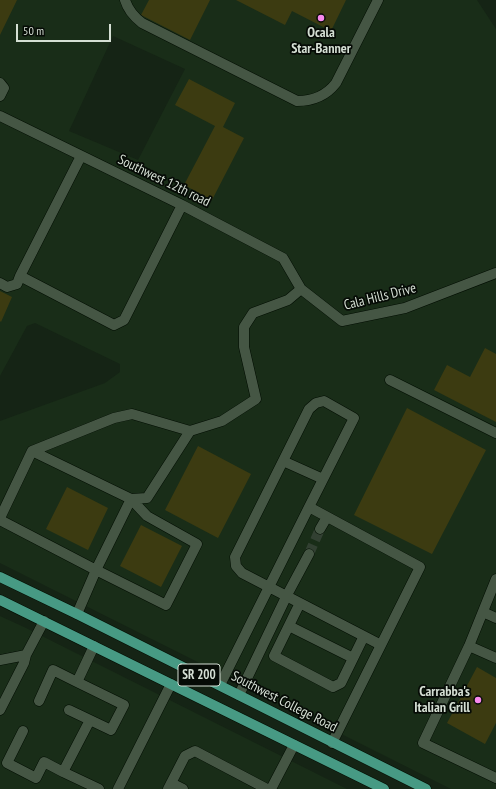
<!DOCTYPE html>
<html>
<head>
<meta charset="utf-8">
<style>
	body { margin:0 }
	#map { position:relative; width:496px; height:789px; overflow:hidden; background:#152415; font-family:"PT Sans Narrow",sans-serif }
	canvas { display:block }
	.scale { position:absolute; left:16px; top:24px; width:95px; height:18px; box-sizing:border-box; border:2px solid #d5dfd4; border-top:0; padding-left:5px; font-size:12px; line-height:14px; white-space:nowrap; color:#d5dfd4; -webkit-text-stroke:3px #060b06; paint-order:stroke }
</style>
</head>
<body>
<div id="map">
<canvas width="496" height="789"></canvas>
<div class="scale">50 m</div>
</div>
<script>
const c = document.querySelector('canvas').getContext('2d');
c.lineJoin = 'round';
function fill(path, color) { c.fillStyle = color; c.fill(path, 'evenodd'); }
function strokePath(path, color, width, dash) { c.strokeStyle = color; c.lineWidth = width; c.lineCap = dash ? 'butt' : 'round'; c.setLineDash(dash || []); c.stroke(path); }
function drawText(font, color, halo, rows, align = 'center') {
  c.font = font + ' "PT Sans Narrow",sans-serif'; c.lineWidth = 3.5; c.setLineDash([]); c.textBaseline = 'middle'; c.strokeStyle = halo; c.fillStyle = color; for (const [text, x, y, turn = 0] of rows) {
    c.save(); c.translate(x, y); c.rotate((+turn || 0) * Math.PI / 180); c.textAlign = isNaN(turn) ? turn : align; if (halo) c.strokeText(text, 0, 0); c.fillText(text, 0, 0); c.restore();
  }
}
const built = new Path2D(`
	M 0,0 L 477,0 L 496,29 L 496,789 L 451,789 L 0,563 L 0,421 L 105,383 L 120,372 L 120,364 L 35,323 L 27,326 L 0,376 ZM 113,36 L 185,69 L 138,160 L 69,131 Z
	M 0,616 L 24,627 L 347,789 L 0,789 Z`);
const building = new Path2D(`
	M 0,0 L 17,0 L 0,35 Z
	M 149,0 L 210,0 L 190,40 L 141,15 Z
	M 236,0 L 346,0 L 331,31 L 292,11 L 285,25 Z
	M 189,79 L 235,103 L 223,127 L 244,138 L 212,200 L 184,185 L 215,126 L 175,105 Z
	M 0,291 L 12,297 L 1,322 L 0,321 Z
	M 485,348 L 496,354 L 496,422 L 434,390 L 447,365 L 470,377 Z
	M 407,408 L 486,450 L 432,554 L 354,515 Z
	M 198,446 L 251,474 L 218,538 L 165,510 Z
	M 67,487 L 108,508 L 88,550 L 46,529 Z
	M 141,525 L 182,546 L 161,587 L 120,566 Z
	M 477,667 L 496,678 L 496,723 L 485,744 L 447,723 Z`);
const minorTunnel = new Path2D(`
	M 309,554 L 320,529`);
const minor = new Path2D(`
	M 125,0 C 128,10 133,16 142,23 L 297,101 C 313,101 326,96 336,83 L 378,0
	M 0,83 L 4,88 L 0,96
	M 0,116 L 182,205 L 283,258 L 301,289 L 342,321 L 405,308 L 496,273
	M 81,156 L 20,276 L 114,325 L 124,320 L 182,205
	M 0,283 L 7,287 L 17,284 L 20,276
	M 390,380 L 496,433
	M 32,451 L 131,499 L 147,516 L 197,544 L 166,605 L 96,570 L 131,499 L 147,498 L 190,431
	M 283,461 L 323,479
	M 309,507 L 354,418 L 324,401 L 316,403 L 309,409 L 235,557 L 236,566 L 242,573 L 381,645
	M 0,518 L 32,451 L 114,418 L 132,414 L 190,431 L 222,421 L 256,399 L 244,347 L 244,327 L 253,313 L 288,300 L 301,289
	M 0,520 L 96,570 L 77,614
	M 320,529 L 327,517
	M 496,579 L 469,646 L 496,658
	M 300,603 L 274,656 L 333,687 L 341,683 L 364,636
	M 483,612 L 496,618
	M 289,626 L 353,658
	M 469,646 L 423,743 L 496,778
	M 0,660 L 26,655 L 44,621
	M 220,685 L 309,507 L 420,567 L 332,743
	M 239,695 L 287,595 L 309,554
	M 39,701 L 53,670 L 77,682
	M 0,710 L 24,663 L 26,655
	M 69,710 L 111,730 L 124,705 L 77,682 L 94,646
	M 23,731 L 7,763 L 36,778 L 44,762 L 63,772 L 90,720
	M 63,772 L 99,789
	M 171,783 L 183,789
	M 118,789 L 171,684
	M 168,789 L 185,756 L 195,751 L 267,789
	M 271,789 L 294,745`);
const major = new Path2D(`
	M 0,577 L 77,614 L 426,789
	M 0,600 L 384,789`);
const markers = [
	[321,18,4,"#f788ec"],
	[478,700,4,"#f788ec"]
];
const shields = [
	[199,675,42]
];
const shieldNames = [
	["SR 200",199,675]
];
const poiNames = [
	["Ocala",321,33],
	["Star-Banner",321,49],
	["Carrabba's",470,692,"right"],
	["Italian Grill",470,708,"right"]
];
const streetNames = [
	["Southwest 12th road",164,181,26],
	["Cala Hills Drive",380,297,-14],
	["Southwest College Road",284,702,27]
];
fill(built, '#192d18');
fill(building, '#3c3b11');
strokePath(minorTunnel, '#324032', 10, [10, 5]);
strokePath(minor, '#020d02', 11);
strokePath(major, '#020d02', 11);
strokePath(minor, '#455644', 10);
strokePath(major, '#479a84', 10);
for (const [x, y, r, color] of markers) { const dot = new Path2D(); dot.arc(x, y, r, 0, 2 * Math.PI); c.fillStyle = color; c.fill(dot); strokePath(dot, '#060b06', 1.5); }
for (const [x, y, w] of shields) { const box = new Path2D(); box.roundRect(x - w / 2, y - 11, w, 22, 3); c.fillStyle = '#060b06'; c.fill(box); strokePath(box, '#d5dfd4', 1); }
drawText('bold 13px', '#d5dfd4', null, shieldNames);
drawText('bold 14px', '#d5dfd4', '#060b06', poiNames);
drawText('14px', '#d5dfd4', '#060b06', streetNames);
</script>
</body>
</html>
